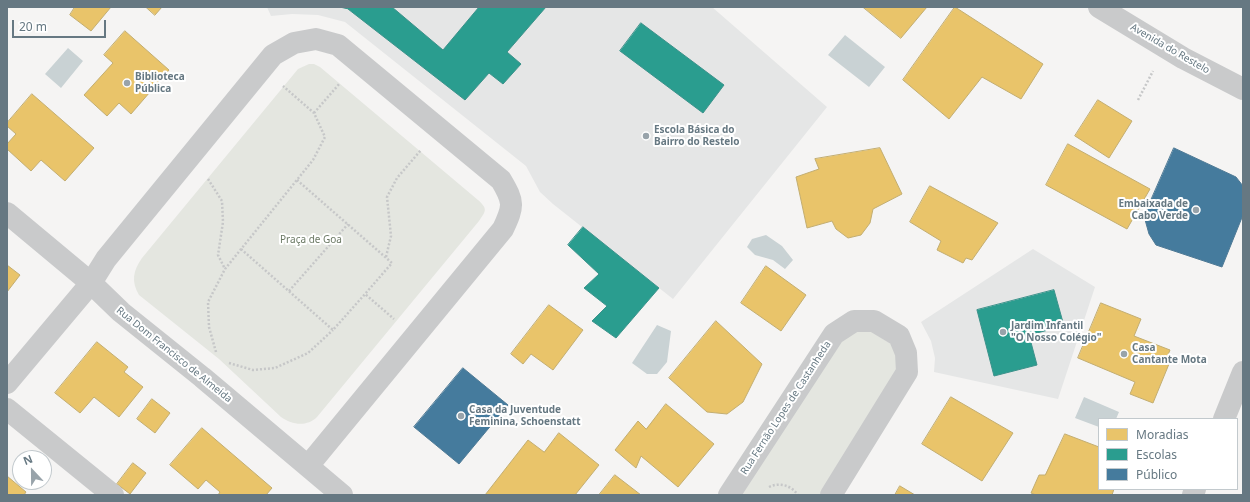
<!DOCTYPE html>
<html>
<head>
<meta charset="utf-8">
<style>
	body { margin:0 }
	#map { position:relative; width:1250px; height:502px; overflow:hidden; background:#f5f4f3; font-family:"Noto Sans",sans-serif }
	canvas { display:block }
	.frame { position:absolute; inset:0; border:8px solid #667882; pointer-events:none }
	.legend { position:absolute; left:1098px; top:418px; width:140px; height:72px; box-sizing:border-box; background:#fff; border:1px solid #c2c9cd; margin:0; padding:5px 7px; list-style:none; font-size:12px; color:#667882 }
	.legend li { display:flex; align-items:center; gap:8px; height:20px }
	.legend b { width:20px; border:1px solid #c2c9cd }
	.north { position:absolute; left:12px; top:450px; width:40px; height:40px; box-sizing:border-box; background:#fff; border:1px solid #c2c9cd; border-radius:50%; rotate:338deg; font-size:11px; font-weight:700; line-height:16px; text-align:center; color:#667882 }
	.north::after { content:''; display:block; margin:auto; width:14px; height:18px; background:#98a3aa; clip-path:polygon(50% 0,100% 100%,50% 72%,0 100%) }
	.scale { position:absolute; left:12px; top:20px; width:94px; height:18px; box-sizing:border-box; border:2px solid #667882; border-top:0; padding-left:5px; font-size:12px; line-height:14px; white-space:nowrap; color:#667882; -webkit-text-stroke:3px #fff; paint-order:stroke }
</style>
</head>
<body>
<div id="map">
<canvas width="1250" height="502"></canvas>
<div class="frame"></div>
<ul class="legend">
<li><b style="height:11px;background:#e9c46a"></b>Moradias</li>
<li><b style="height:11px;background:#2a9d8f"></b>Escolas</li>
<li><b style="height:11px;background:#457b9d"></b>Público</li>
</ul>
<div class="north">N</div>
<div class="scale">20 m</div>
</div>
<script>
const c = document.querySelector('canvas').getContext('2d');
c.lineJoin = 'round';
function fill(path, color) { c.fillStyle = color; c.fill(path, 'evenodd'); }
function strokePath(path, color, width, dash) { c.strokeStyle = color; c.lineWidth = width; c.lineCap = dash ? 'butt' : 'round'; c.setLineDash(dash || []); c.stroke(path); }
function drawText(font, color, halo, rows, align = 'center') {
  c.font = font + ' "Noto Sans",sans-serif'; c.lineWidth = 4; c.setLineDash([]); c.textBaseline = 'middle'; c.strokeStyle = halo; c.fillStyle = color; for (const [text, x, y, turn = 0] of rows) {
    c.save(); c.translate(x, y); c.rotate((+turn || 0) * Math.PI / 180); c.textAlign = isNaN(turn) ? turn : align; if (halo) c.strokeText(text, 0, 0); c.fillText(text, 0, 0); c.restore();
  }
}
const built = new Path2D(`
	M 267,7 L 712,7 L 827,107 L 673,299 L 553,204 L 540,192 L 526,166 L 345,22 L 318,15 L 292,14 L 271,16 Z
	M 1033,249 L 1095,287 L 1058,399 L 934,372 L 935,358 L 931,341 L 921,322 Z`);
const green = new Path2D(`
	M 309,64 L 314,64 L 320,67 L 478,200 C 488,209 486,211 479,221 L 317,417 C 307,427 292,425 281,417 L 219,359 L 139,295 C 131,281 133,271 142,258 L 298,69 Z
	M 854,321 L 906,353 L 831,495 L 729,495 Z`);
const water = new Path2D(`
	M 845,35 L 885,67 L 869,87 L 828,55 Z
	M 68,48 L 83,61 L 61,88 L 45,74 Z
	M 766,235 L 782,246 L 793,260 L 785,269 L 773,260 L 755,255 L 747,247 L 752,239 Z
	M 657,325 L 671,331 L 667,362 L 657,374 L 647,374 L 632,363 Z
	M 1084,397 L 1119,412 L 1116,419 L 1099,419 L 1099,427 L 1075,418 Z`);
const homes = new Path2D(`
	M 75,7 L 111,7 L 91,31 L 70,15 Z
	M 146,7 L 162,7 L 155,15 Z
	M 863,7 L 927,7 L 901,38 Z
	M 955,7 L 1043,64 L 1021,99 L 982,77 L 949,119 L 903,80 Z
	M 125,31 L 169,70 L 131,114 L 119,103 L 107,116 L 84,95 L 113,63 L 104,55 Z
	M 32,94 L 94,148 L 65,181 L 41,160 L 31,171 L 7,149 L 7,144 L 16,134 L 7,126 L 7,123 Z
	M 1098,100 L 1132,121 L 1109,158 L 1075,136 Z
	M 1068,144 L 1150,189 L 1127,229 L 1046,185 Z
	M 880,148 L 902,194 L 873,209 L 870,223 L 861,235 L 848,238 L 836,229 L 832,221 L 807,228 L 796,177 L 819,169 L 815,159 Z
	M 930,186 L 998,223 L 972,260 L 966,258 L 963,263 L 937,250 L 941,241 L 910,222 Z
	M 7,265 L 20,275 L 7,292 Z
	M 766,266 L 806,295 L 781,331 L 741,303 Z
	M 1101,303 L 1141,319 L 1134,336 L 1170,350 L 1165,362 L 1169,364 L 1153,403 L 1130,394 L 1135,382 L 1078,358 Z
	M 549,305 L 583,330 L 553,370 L 531,354 L 523,364 L 511,354 Z
	M 716,321 L 762,364 L 743,402 L 727,414 L 707,412 L 669,378 Z
	M 97,342 L 128,367 L 124,372 L 143,387 L 119,417 L 94,397 L 80,413 L 55,393 Z
	M 951,397 L 1013,433 L 982,481 L 922,444 Z
	M 152,399 L 170,413 L 155,433 L 137,419 Z
	M 666,404 L 714,444 L 678,487 L 641,456 L 636,468 L 615,450 L 638,421 L 646,429 Z
	M 202,428 L 272,488 L 266,495 L 218,495 L 220,492 L 206,480 L 198,489 L 170,465 Z
	M 559,433 L 599,465 L 575,495 L 485,495 L 528,440 L 544,452 Z
	M 1065,434 L 1099,447 L 1099,489 L 1114,489 L 1112,495 L 1036,495 L 1031,493 L 1039,475 L 1045,475 Z
	M 133,463 L 146,473 L 130,494 L 117,484 Z
	M 615,475 L 641,495 L 599,495 Z
	M 7,476 L 26,492 L 24,495 L 7,495 Z
	M 900,486 L 915,495 L 895,495 Z`);
const schools = new Path2D(`
	M 340,7 L 392,7 L 443,50 L 479,7 L 546,7 L 507,52 L 521,64 L 503,84 L 489,73 L 465,100 L 348,9 Z
	M 641,23 L 724,85 L 703,113 L 620,51 Z
	M 583,227 L 659,288 L 616,338 L 592,321 L 607,306 L 584,288 L 599,274 L 568,245 Z
	M 1054,290 L 1064,326 L 1029,335 L 1037,365 L 994,376 L 977,310 Z`);
const public = new Path2D(`
	M 1174,148 L 1236,177 L 1243,186 L 1243,215 L 1222,267 L 1156,245 L 1149,234 L 1144,216 Z
	M 463,368 L 508,405 L 459,464 L 414,427 Z`);
const path = new Path2D(`
	M 1138,100 L 1153,71
	M 314,113 L 340,83
	M 208,179 L 222,201 L 223,222 L 218,255 L 225,269
	M 297,180 L 392,263 L 365,294
	M 241,249 L 333,330 L 365,294 L 394,319
	M 386,257 L 391,236 L 387,197 L 397,178 L 421,150
	M 289,291 L 348,224
	M 216,352 L 209,327 L 208,302 L 225,269 L 313,160 L 325,137 L 314,113 L 283,86
	M 229,363 L 253,370 L 275,368 L 308,353 L 333,330
	M 769,487 C 779,482 791,485 798,495`);
const minor = new Path2D(`
	M 1099,7 L 1183,58 L 1243,89
	M 7,213 L 91,283 L 121,312 L 202,377 L 342,495
	M 7,383 L 91,283 L 106,259 L 273,55 L 294,43 L 316,39 L 338,45 L 501,180 C 514,202 514,206 503,229 L 308,466
	M 7,409 L 113,495
	M 1224,419 L 1243,372
	M 729,495 L 834,334 L 854,321 L 874,321 L 899,336 L 906,353 L 907,372 L 831,495
	M 1193,495 L 1195,489`);
const markers = [
	[127,83,4,"#98a3aa"],
	[646,136,4,"#98a3aa"],
	[1196,210,4,"#98a3aa"],
	[1003,332,4,"#98a3aa"],
	[1124,354,4,"#98a3aa"],
	[461,416,4,"#98a3aa"]
];
const streetNames = [
	["Avenida do Restelo",1170,49,30],
	["Rua Dom Francisco de Almeida",174,355,39],
	["Rua Fernão Lopes de Castanheda",786,408,-57]
];
const poiNames = [
	["Biblioteca",135,77],
	["Pública",135,89],
	["Escola Básica do",654,130],
	["Bairro do Restelo",654,142],
	["Embaixada de",1188,204,"right"],
	["Cabo Verde",1188,216,"right"],
	["Jardim Infantil",1011,326],
	["\"O Nosso Colégio\"",1011,338],
	["Casa",1132,348],
	["Cantante Mota",1132,360],
	["Casa da Juventude",469,410],
	["Feminina, Schoenstatt",469,422]
];
const parkNames = [
	["Praça de Goa",311,240]
];
fill(built, '#e5e6e6');
fill(green, '#e4e6e0');
fill(water, '#c9d2d4');
fill(homes, '#e9c46a');
strokePath(homes, '#c2ad71', 1);
fill(schools, '#2a9d8f');
strokePath(schools, '#3c928b', 1);
fill(public, '#457b9d');
strokePath(public, '#4f7a95', 1);
strokePath(path, '#c6c7c8', 2.5, [2, 2]);
strokePath(minor, '#c9cacb', 22);
for (const [x, y, r, color] of markers) { const dot = new Path2D(); dot.arc(x, y, r, 0, 2 * Math.PI); c.fillStyle = color; c.fill(dot); strokePath(dot, '#fff', 1.5); }
drawText('10px', '#667882', '#fff', streetNames);
drawText('bold 10px', '#667882', '#fff', poiNames, 'left');
drawText('10px', '#6b7964', '#fff', parkNames);
</script>
</body>
</html>
